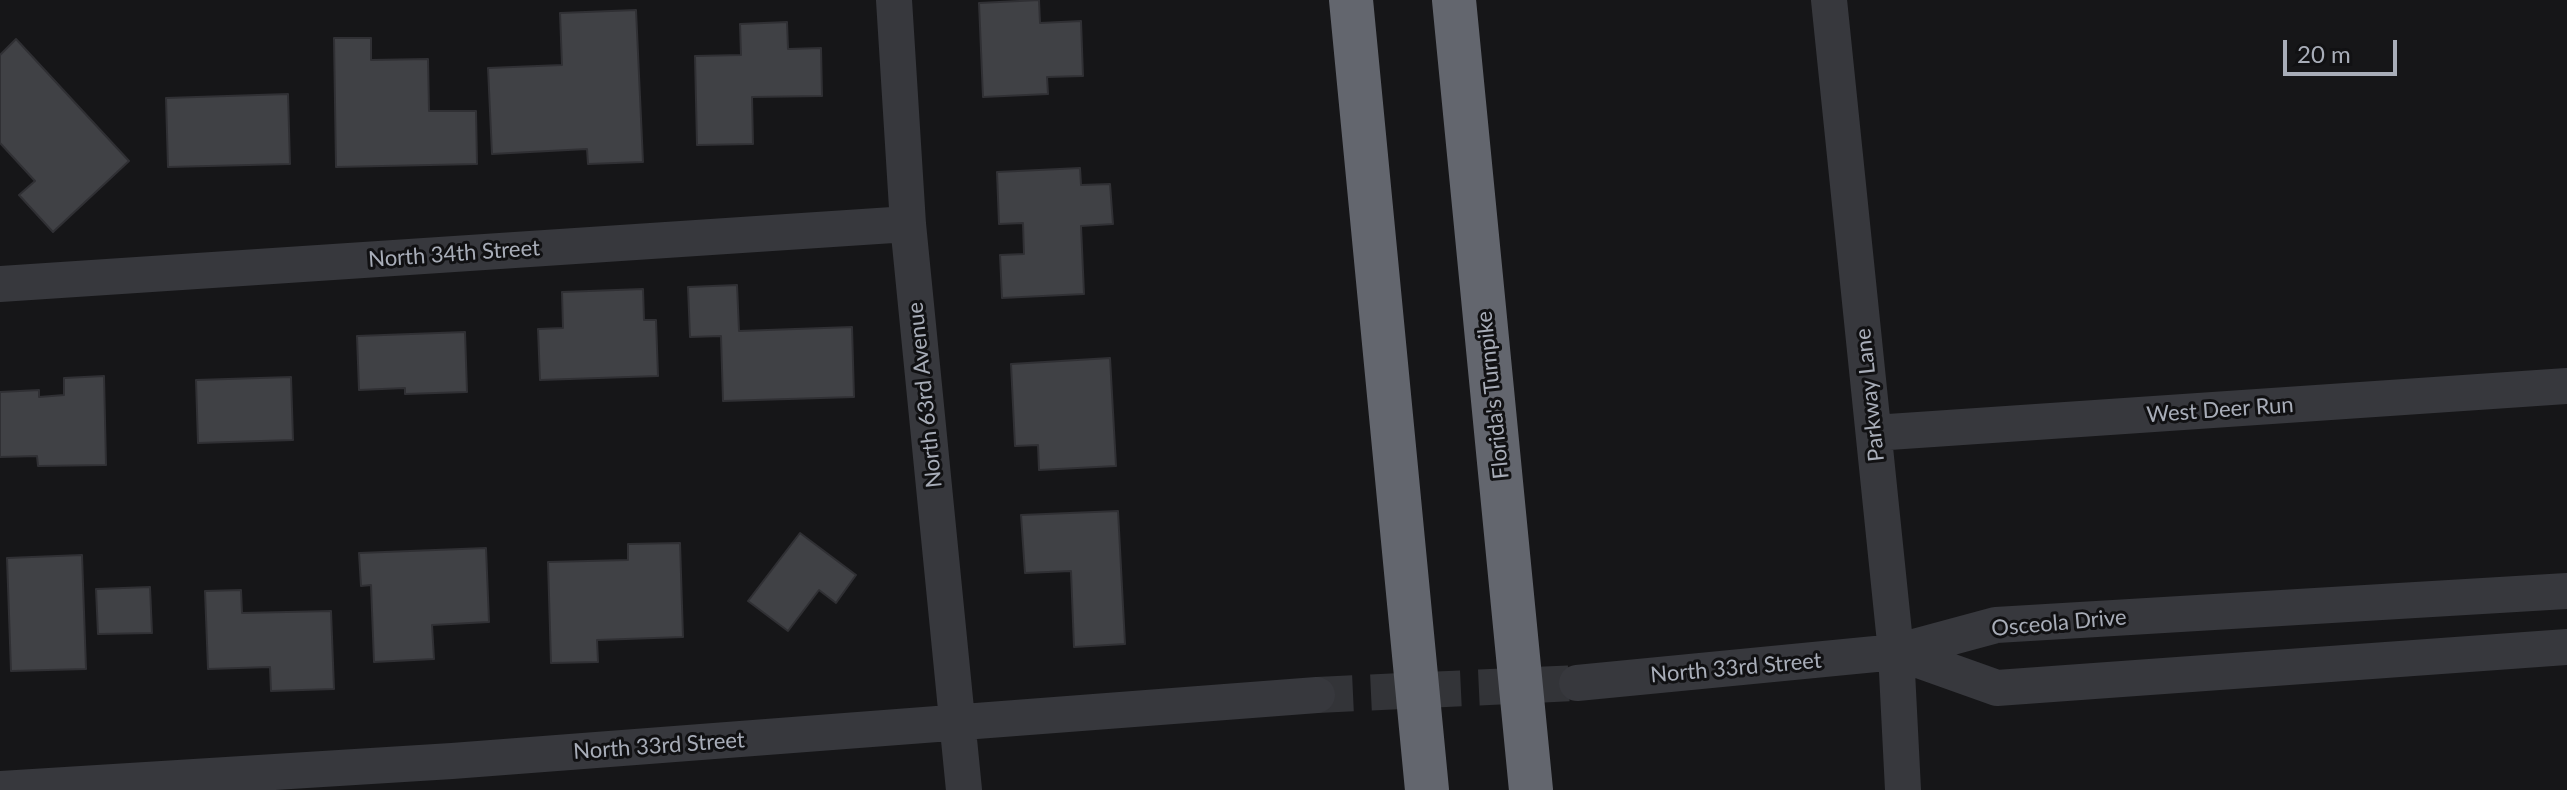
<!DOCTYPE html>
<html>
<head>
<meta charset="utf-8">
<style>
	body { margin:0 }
	#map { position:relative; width:2567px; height:790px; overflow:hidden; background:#161618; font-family:Lato,sans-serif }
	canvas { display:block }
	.scale { position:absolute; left:2283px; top:40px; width:114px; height:36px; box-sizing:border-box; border:4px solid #a8adb8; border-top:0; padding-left:10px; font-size:24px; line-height:28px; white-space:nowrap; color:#a8adb8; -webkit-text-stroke:6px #111113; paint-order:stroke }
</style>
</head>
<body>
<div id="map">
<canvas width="2567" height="790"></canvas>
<div class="scale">20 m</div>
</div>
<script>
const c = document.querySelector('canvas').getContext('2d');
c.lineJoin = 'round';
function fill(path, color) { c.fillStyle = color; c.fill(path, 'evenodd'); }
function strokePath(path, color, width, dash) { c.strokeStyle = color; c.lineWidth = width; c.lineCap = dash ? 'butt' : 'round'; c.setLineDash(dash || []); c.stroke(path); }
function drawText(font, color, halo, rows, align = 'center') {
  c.font = font + ' Lato,sans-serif'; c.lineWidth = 6; c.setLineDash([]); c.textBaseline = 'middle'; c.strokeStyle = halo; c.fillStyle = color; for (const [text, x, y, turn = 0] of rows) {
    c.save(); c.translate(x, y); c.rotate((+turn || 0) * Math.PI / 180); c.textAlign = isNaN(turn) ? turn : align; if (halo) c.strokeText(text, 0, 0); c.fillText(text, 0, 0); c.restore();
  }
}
const building = new Path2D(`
	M 1039,0 L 1040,23 L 1081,21 L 1083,76 L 1047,77 L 1048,94 L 983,97 L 979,3 Z
	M 636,10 L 643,162 L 588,164 L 587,149 L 492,154 L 488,68 L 562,65 L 560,13 Z
	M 787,22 L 788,49 L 821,48 L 822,96 L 752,97 L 753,144 L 697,145 L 695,56 L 741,55 L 740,24 Z
	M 334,38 L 371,38 L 371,60 L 428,59 L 429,111 L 476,111 L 477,164 L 336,167 Z
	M 16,39 L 129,161 L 53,232 L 19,195 L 35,181 L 0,143 L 0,55 Z
	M 288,94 L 290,164 L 168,167 L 166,98 Z
	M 1080,168 L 1081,185 L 1110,184 L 1113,224 L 1081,226 L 1084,294 L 1002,298 L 1000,255 L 1024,254 L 1023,223 L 999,224 L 997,172 Z
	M 737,285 L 739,331 L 852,327 L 854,397 L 723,401 L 721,336 L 690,337 L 688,287 Z
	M 643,289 L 644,320 L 656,320 L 658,376 L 540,380 L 538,329 L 563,328 L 562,292 Z
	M 465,332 L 467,392 L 405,394 L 405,388 L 359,390 L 357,336 Z
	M 1110,358 L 1116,466 L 1039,470 L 1038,445 L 1015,446 L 1011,364 Z
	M 104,376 L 106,465 L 38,466 L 37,456 L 0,457 L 0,392 L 39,390 L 39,397 L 64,395 L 64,378 Z
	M 291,377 L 293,440 L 198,443 L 196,380 Z
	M 1118,511 L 1125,644 L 1074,647 L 1071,571 L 1025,573 L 1021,515 Z
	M 800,533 L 856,575 L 836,603 L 819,590 L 788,631 L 748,601 Z
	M 680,543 L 683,637 L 597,640 L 598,662 L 551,663 L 548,562 L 628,560 L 628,544 Z
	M 486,548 L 489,622 L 432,625 L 434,659 L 374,662 L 371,585 L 361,586 L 359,553 Z
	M 82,555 L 86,669 L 11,671 L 7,558 Z
	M 150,587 L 152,633 L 98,634 L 96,589 Z
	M 241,590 L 242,613 L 331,611 L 334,689 L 271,691 L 270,667 L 208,669 L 205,591 Z`);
const minorTunnel = new Path2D(`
	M 1317,695 L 1577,683`);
const minor = new Path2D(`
	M 894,0 L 908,224 L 964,790
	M 1829,0 L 1896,652 L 1903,790
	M 0,284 L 908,224
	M 1874,433 L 2567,386
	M 1896,652 L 1997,688 L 2567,647
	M 1577,683 L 1896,652 L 1996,625 L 2567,591
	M 0,789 L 452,761 L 1317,695`);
const motorway = new Path2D(`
	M 1351,0 L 1427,790
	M 1454,0 L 1531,790`);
const streetNames = [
	["North 34th Street",454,254,-4],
	["North 63rd Avenue",925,395,-96],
	["Florida's Turnpike",1493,395,-96],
	["Parkway Lane",1870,395,-96],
	["West Deer Run",2220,410,-4],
	["Osceola Drive",2059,623,-5],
	["North 33rd Street",1736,668,-5],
	["North 33rd Street",659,746,-4]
];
fill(building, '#404145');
strokePath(building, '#303034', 2);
strokePath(minorTunnel, '#333438', 36, [36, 18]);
strokePath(minor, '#37383d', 36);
strokePath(motorway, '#63666e', 44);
drawText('22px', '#a8adb8', '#111113', streetNames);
</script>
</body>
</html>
